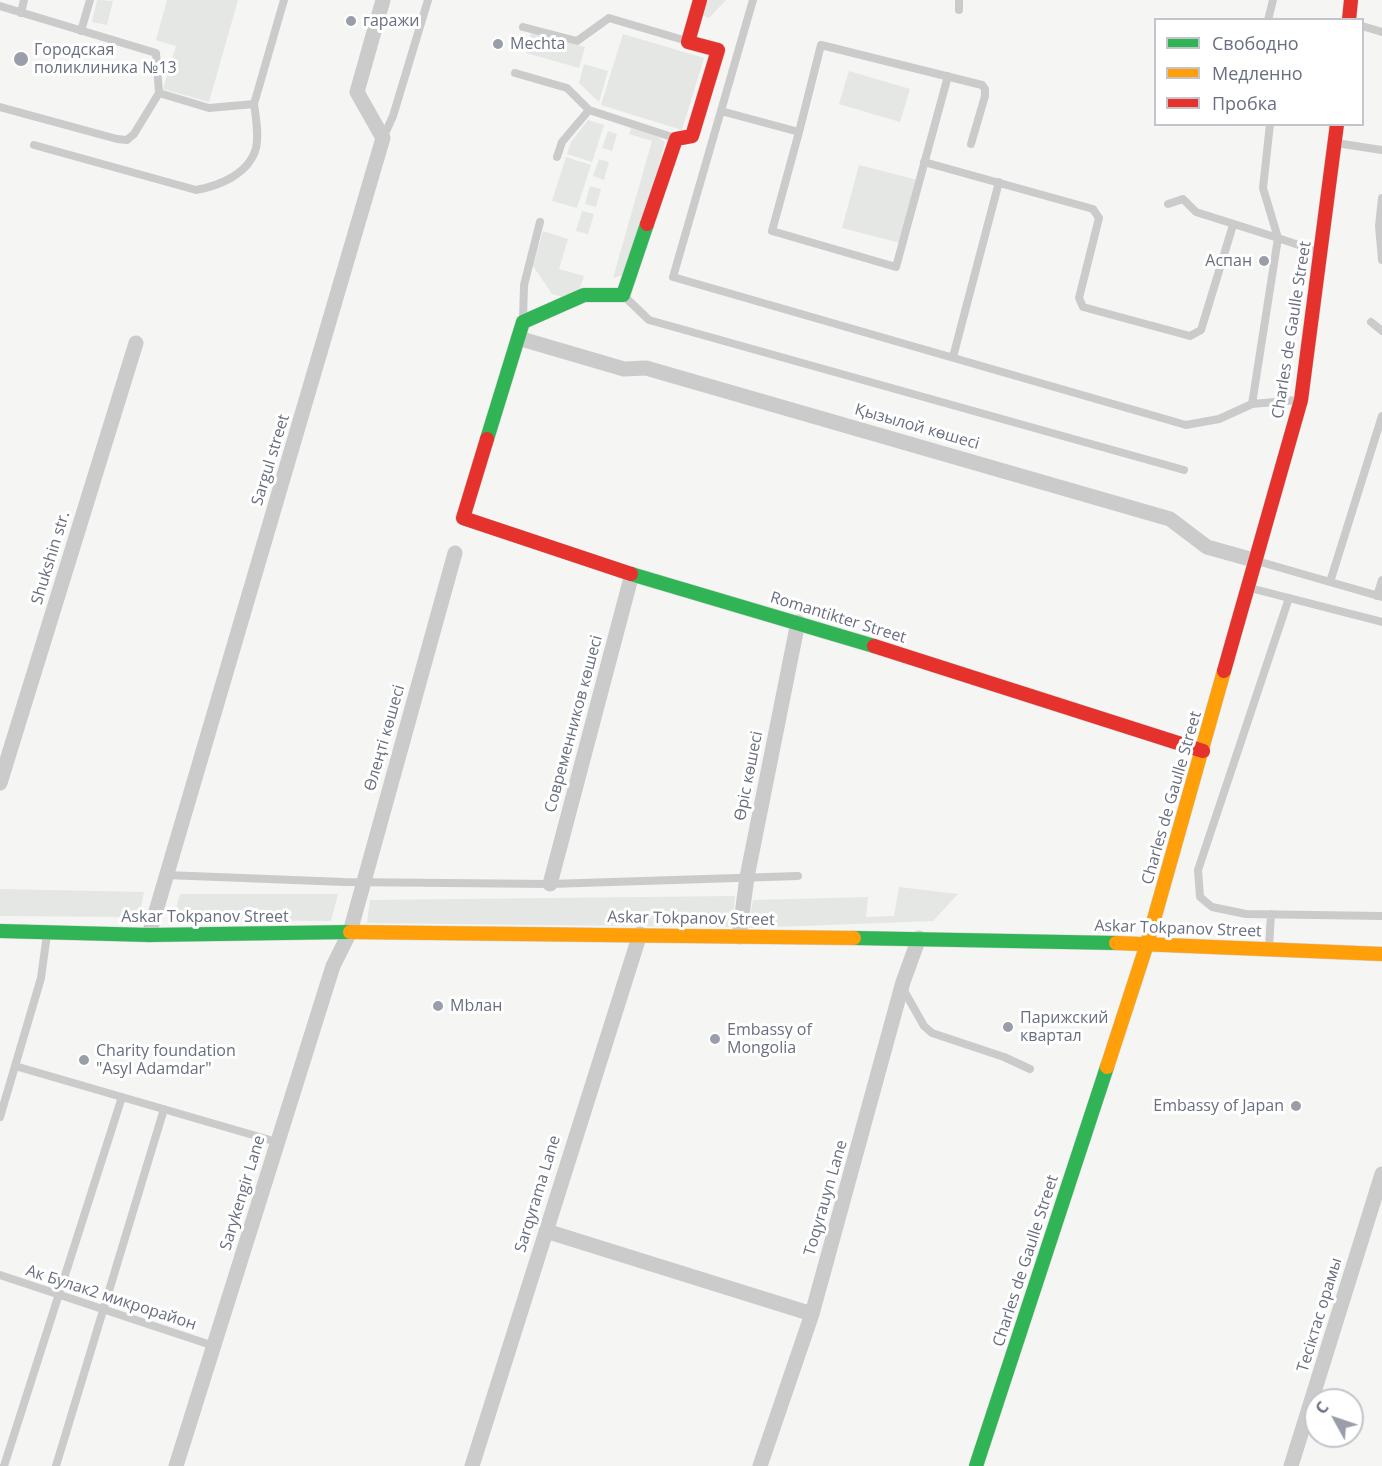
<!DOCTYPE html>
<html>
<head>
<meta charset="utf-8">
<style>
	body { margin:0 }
	#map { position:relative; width:1382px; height:1466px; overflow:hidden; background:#f5f5f4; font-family:"Open Sans",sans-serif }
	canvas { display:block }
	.legend { position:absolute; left:1154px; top:18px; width:210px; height:108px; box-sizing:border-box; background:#fff; border:2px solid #c3c5cc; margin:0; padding:8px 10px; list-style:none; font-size:18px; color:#696f80 }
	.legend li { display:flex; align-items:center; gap:12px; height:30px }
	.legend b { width:30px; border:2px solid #c3c5cc }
	.north { position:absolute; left:1304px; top:1388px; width:60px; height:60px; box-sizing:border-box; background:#fff; border:2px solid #c3c5cc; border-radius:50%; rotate:310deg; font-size:16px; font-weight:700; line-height:24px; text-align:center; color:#696f80 }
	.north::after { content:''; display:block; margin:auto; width:21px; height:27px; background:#9a9ea9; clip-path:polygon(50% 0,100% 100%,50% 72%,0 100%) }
</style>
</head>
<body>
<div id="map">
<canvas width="1382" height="1466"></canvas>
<ul class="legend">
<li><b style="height:8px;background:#30b455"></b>Свободно</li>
<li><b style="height:8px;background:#ff9f0a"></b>Медленно</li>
<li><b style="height:8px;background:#e5322d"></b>Пробка</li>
</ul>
<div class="north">С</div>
</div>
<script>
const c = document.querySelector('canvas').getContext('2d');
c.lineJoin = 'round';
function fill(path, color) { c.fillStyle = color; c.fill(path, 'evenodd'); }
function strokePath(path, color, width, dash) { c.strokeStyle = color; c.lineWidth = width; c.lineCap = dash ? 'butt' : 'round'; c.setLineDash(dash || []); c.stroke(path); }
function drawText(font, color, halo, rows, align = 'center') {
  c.font = font + ' "Open Sans",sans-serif'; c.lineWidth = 6; c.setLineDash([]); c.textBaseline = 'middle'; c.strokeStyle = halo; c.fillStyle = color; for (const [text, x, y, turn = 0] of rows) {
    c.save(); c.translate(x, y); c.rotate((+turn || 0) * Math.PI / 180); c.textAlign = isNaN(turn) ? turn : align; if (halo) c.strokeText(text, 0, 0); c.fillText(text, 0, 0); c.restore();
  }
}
const green = new Path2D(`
	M 97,0 L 113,1 L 107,25 L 92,22 Z
	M 167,0 L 238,0 L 209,102 L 163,89 L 176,46 L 156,40 Z
	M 706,0 L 726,0 L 709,18 L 702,15 Z
	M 531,33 L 585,47 L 579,68 L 526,53 Z
	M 623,34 L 704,58 L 682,130 L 601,105 Z
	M 584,64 L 608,71 L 599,102 L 579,83 Z
	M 849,71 L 910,89 L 900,122 L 839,104 Z
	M 588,120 L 604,125 L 592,162 L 567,154 L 571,142 Z
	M 631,128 L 657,136 L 665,142 L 631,273 L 613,278 L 652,141 L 629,134 Z
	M 608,131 L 617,134 L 612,151 L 602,148 Z
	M 566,157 L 591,165 L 577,208 L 552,201 Z
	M 599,159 L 609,162 L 604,180 L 593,176 Z
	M 859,165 L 921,181 L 904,244 L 842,228 Z
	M 590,186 L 601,189 L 596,207 L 585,204 Z
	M 582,211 L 594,214 L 588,234 L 576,231 Z
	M 543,231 L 568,239 L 559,269 L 584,276 L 578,293 L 572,299 L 552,294 L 533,266 Z
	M 899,887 L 958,894 L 933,921 L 748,928 L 753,900 L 868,897 L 866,917 L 894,916 Z
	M 0,889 L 144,892 L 139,917 L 0,916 Z
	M 180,894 L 338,894 L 331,921 L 173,920 Z
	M 735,896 L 732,927 L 367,923 L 370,900 Z`);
const lane = new Path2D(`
	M 753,0 L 673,277 L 1186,425 L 1219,419 L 1252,404 L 1298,400
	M 959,0 L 959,10
	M 0,6 L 156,53 L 159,93 L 209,108 L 254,104 L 284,0
	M 21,13 L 24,0
	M 1268,20 L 1273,0
	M 1362,26 L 1382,32
	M 523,27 L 577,41 L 609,18 L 687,41
	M 81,31 L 90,0
	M 515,73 L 567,88 L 589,110 L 675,138
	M 0,107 L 117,139 L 127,140 L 134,134 L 159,93
	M 721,111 L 799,132 L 821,45 L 982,85 L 985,89 L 985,96 L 971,144
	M 1270,124 L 1263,188 L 1278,238
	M 799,132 L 772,231 L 896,267 L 948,76
	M 383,138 L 393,116 L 428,0
	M 1336,143 L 1382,150
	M 34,145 L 196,190 C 219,186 249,174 256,148 C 259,135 256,118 254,104
	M 557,157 L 562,142 L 589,110
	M 924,162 L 1093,209 L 1099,218 L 1079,298 L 1083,307 L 1190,336 L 1201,330 L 1233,225
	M 1382,198 L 1379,226 L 1382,260
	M 1168,204 L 1183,199 L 1196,212 L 1278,238
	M 624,296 L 649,320 L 1184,470
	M 523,320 L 524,285 L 540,222
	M 1371,322 L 1382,331
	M 953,357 L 999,182
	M 1252,404 L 1278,238 L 1319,252
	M 1257,561 L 1382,597
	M 1330,582 L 1382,416
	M 1250,588 L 1382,622
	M 1377,596 L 1382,580
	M 1289,598 L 1198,870 L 1200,897 L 1212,907 L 1246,914 L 1382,916
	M 166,875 L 344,882 L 550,884 L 798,876
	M 1269,948 L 1271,914
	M 902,987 L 924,1026 L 932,1033 L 1004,1057 L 1030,1069
	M 15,1066 L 277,1142
	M 0,1117 L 41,978 L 47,934
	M 0,1275 L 214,1346
	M 4,1466 L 122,1097
	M 56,1466 L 164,1109`);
const street = new Path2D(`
	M 518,338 L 624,369 L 646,368 L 1170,519 L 1207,547 L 1257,561
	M 0,783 L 136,343
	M 550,884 L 632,574
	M 149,935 L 383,138 L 357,92 L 383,0
	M 739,937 L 747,877 L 798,622
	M 546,1231 L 812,1314
	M 176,1466 L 333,966 L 350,932 L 455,553
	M 472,1466 L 640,934
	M 760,1466 L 812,1314 L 903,982 L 919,938
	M 1291,1466 L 1382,1174`);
const fast = new Path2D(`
	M 487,439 L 523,322 L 584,295 L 623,295 L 647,224
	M 631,574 L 874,646
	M 0,931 L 149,935 L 350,932
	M 854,938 L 1116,943
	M 976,1466 L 1107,1067`);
const slow = new Path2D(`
	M 350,932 L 854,938
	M 1116,943 L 1382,954
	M 1107,1067 L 1147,944 L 1224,671`);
const jam = new Path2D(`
	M 1349,20 L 1351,0
	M 647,224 L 676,139 L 692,136 L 718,50 L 688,42 L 700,0
	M 487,439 L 463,518 L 631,574
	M 874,646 L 1203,751
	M 1224,671 L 1301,400 L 1337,124`);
const markers = [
	[351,21,6,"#9a9ea9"],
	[498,44,6,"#9a9ea9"],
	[21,59,8,"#9a9ea9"],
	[1264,261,6,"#9a9ea9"],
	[438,1006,6,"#9a9ea9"],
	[1008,1027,6,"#9a9ea9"],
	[715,1039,6,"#9a9ea9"],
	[84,1060,6,"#9a9ea9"],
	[1296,1106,6,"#9a9ea9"]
];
const poiNames = [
	["гаражи",363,21],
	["Mechta",510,44],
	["Городская",34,50],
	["поликлиника №13",34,68],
	["Аспан",1252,261,"right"],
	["Мbлан",450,1006],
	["Парижский",1020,1018],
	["квартал",1020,1036],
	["Embassy of",727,1030],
	["Mongolia",727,1048],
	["Charity foundation",96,1051],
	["\"Asyl Adamdar\"",96,1069],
	["Embassy of Japan",1284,1106,"right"]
];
const streetNames = [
	["Charles de Gaulle Street",1292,330,-81],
	["Қызылой көшесі",917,427,16],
	["Sargul street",271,460,-73],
	["Shukshin str.",51,558,-73],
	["Romantikter Street",838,618,17],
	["Современников көшесі",574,724,-75],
	["Өлеңті көшесі",385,738,-74],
	["Өріс көшесі",749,776,-79],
	["Charles de Gaulle Street",1172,798,-74],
	["Askar Tokpanov Street",205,917],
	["Askar Tokpanov Street",691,919,1],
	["Askar Tokpanov Street",1178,929,2],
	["Sarykengir Lane",243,1193,-73],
	["Sarqyrama Lane",538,1194,-73],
	["Toqyrauyn Lane",826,1198,-74],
	["Charles de Gaulle Street",1026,1261,-72],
	["Ак Булак2 микрорайон",111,1298,18],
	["Тесіктас орамы",1320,1315,-73]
];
fill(green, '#e4e7e3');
strokePath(fast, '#d2d3d3', 15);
strokePath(slow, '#d2d3d3', 15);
strokePath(jam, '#d2d3d3', 15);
strokePath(lane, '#cbcbcc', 8);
strokePath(street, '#cbcbcc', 15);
strokePath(fast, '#30b455', 14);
strokePath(slow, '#ff9f0a', 14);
strokePath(jam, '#e5322d', 14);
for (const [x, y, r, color] of markers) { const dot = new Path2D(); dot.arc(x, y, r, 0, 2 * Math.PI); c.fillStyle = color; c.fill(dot); strokePath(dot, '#fff', 2); }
drawText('16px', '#696f80', '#fff', poiNames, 'left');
drawText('16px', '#696f80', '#fff', streetNames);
</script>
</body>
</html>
